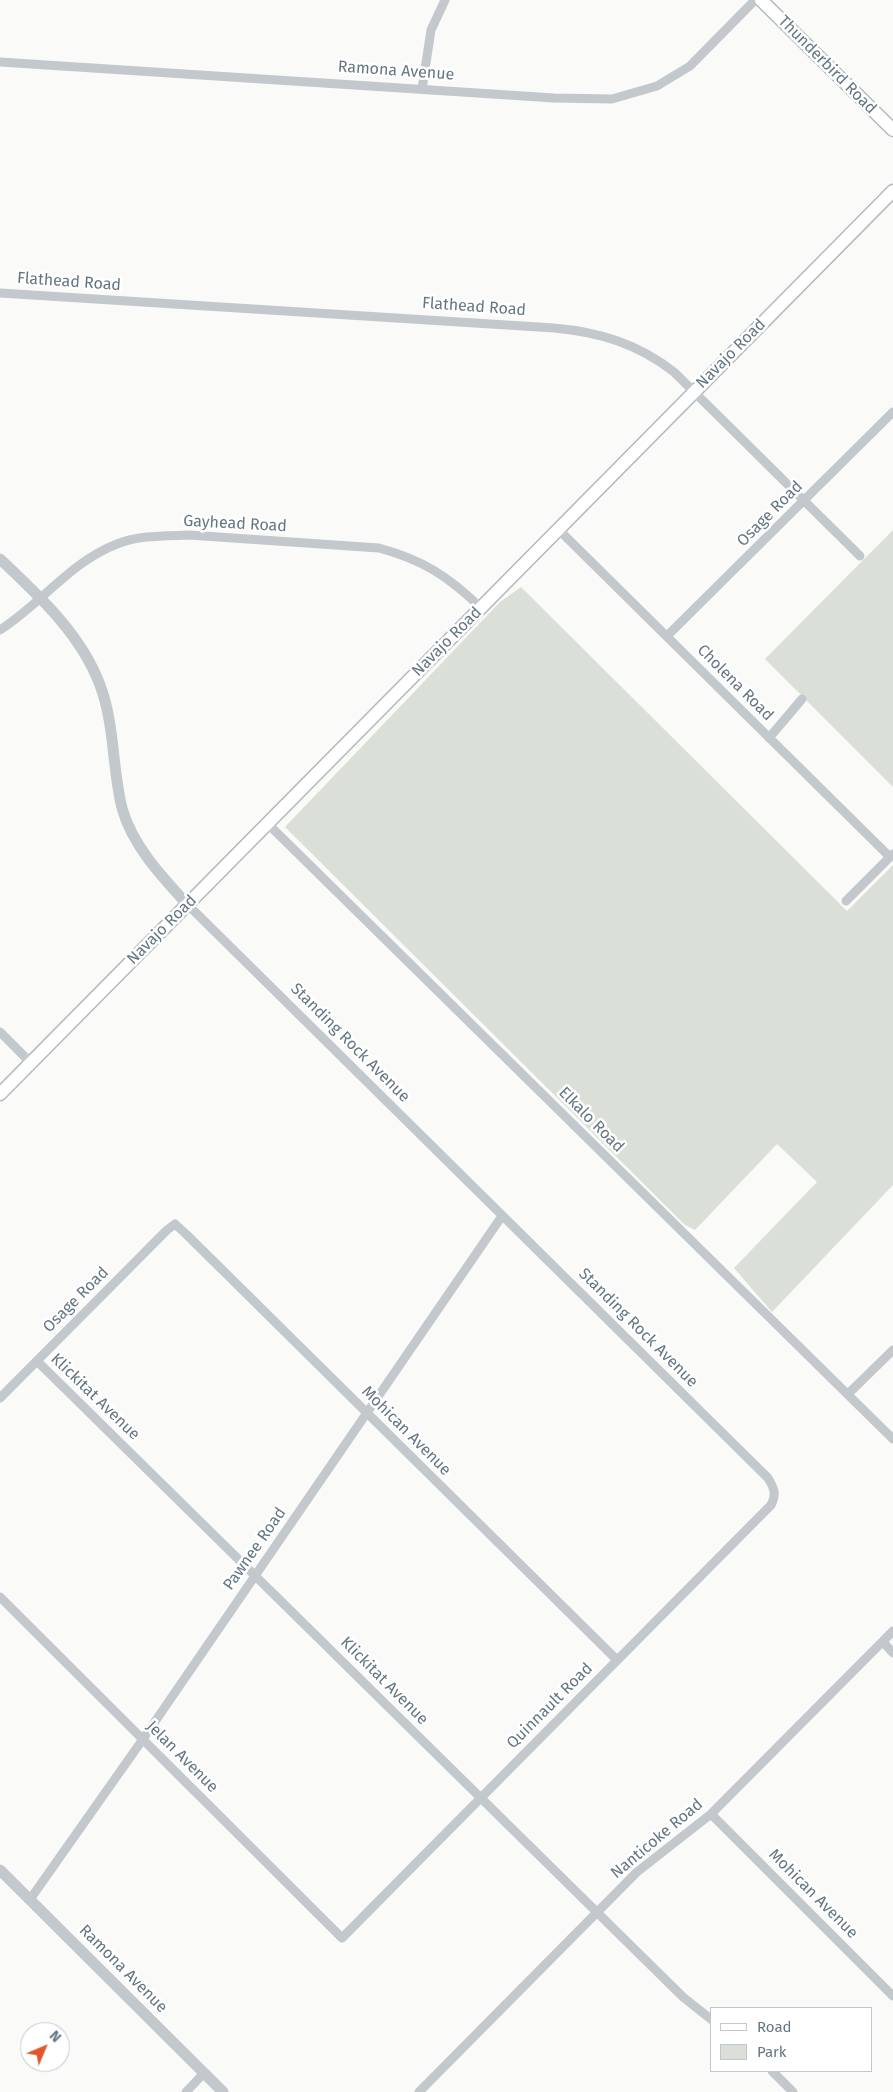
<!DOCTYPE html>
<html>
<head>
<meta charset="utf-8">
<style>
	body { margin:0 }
	#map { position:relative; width:893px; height:2092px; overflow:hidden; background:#fafaf8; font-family:"Fira Sans",sans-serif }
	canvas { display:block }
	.legend { position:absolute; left:710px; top:2007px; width:162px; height:65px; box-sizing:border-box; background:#fff; border:1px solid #c1c8cd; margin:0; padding:6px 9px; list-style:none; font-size:15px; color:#657683 }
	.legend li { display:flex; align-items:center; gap:10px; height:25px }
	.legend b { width:25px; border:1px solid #c1c8cd }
	.north { position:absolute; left:20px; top:2022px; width:50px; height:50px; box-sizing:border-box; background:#fff; border:1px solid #c1c8cd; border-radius:50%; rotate:45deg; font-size:14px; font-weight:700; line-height:20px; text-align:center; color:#657683 }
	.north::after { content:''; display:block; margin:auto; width:18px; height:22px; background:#e4572e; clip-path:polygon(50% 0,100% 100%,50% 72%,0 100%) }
</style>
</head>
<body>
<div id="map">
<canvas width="893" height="2092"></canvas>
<ul class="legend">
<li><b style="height:6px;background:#fff"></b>Road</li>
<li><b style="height:14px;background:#dadfd7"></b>Park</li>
</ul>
<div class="north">N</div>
</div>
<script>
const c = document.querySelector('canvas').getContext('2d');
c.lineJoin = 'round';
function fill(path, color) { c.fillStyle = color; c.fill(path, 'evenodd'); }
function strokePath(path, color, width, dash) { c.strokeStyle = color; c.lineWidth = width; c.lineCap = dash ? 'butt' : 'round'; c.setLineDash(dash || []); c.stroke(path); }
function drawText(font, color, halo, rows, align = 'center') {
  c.font = font + ' "Fira Sans",sans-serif'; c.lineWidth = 5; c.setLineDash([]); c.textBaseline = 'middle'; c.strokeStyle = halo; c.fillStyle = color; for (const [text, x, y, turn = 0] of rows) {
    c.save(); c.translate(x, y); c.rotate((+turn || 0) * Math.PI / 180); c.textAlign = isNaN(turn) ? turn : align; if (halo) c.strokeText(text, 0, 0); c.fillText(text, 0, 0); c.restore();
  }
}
const green = new Path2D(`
	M 893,530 L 893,787 L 765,659 Z
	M 521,587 L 847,911 L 893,865 L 893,1185 L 772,1312 L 734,1268 L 817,1182 L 777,1144 L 695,1230 L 685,1225 L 285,827 L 500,602 Z`);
const minor = new Path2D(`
	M 0,62 L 554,98 L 612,99 L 657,86 L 690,66 L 755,0
	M 422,89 L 431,30 L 445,0
	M 0,293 L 554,328 C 600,332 638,344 674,372 L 860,556
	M 559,530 L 890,857
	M 0,630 C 41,604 70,562 117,544 C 140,535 165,536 189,535 L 379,548 C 423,560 448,576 481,608
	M 667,636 L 893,412
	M 769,738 L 802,699
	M 268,824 L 893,1439
	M 846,901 L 893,854
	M 0,1032 L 31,1063
	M 37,1361 L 683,1997 L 712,2020
	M 848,1394 L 893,1350
	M 0,1398 L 167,1230 L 175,1224 L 187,1235 L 617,1660
	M 0,1597 L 342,1938 L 771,1505 C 777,1494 774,1488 768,1478 L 187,904
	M 883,1642 L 893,1653
	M 711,1814 L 893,1996
	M 31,1898 L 143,1739 L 502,1216
	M 772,2071 L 793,2092
	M 186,2092 L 204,2073
	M 419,2092 L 637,1872 L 711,1814 L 893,1631`);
const tertiary = new Path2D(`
	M 0,559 C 39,596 81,634 100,685 C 115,725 112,768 122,808 C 132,845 162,877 187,904
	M 0,1870 L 223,2092`);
const secondary = new Path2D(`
	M 761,0 L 893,130
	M 0,1094 L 893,191`);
const streetNames = [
	["Thunderbird Road",827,65,45],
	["Ramona Avenue",396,71,4],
	["Flathead Road",69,282,4],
	["Flathead Road",474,307,4],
	["Navajo Road",731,354,-45],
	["Osage Road",770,514,-45],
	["Gayhead Road",235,524,3],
	["Navajo Road",447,642,-45],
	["Cholena Road",735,683,45],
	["Navajo Road",162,930,-45],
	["Standing Rock Avenue",350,1043,45],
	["Elkalo Road",591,1120,45],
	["Osage Road",76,1300,-45],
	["Standing Rock Avenue",638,1328,45],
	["Klickitat Avenue",95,1397,44],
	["Mohican Avenue",406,1431,45],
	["Pawnee Road",255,1549,-55],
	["Klickitat Avenue",384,1681,45],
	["Quinnault Road",550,1706,-45],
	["Jelan Avenue",182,1757,45],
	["Nanticoke Road",657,1839,-40],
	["Mohican Avenue",813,1894,45],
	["Ramona Avenue",123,1969,45]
];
fill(green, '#dadfd7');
strokePath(secondary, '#b3babf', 15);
strokePath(minor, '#c3c8cc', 9);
strokePath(tertiary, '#c3c8cc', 11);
strokePath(secondary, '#fff', 12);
drawText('16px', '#657683', '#fff', streetNames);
</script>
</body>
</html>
